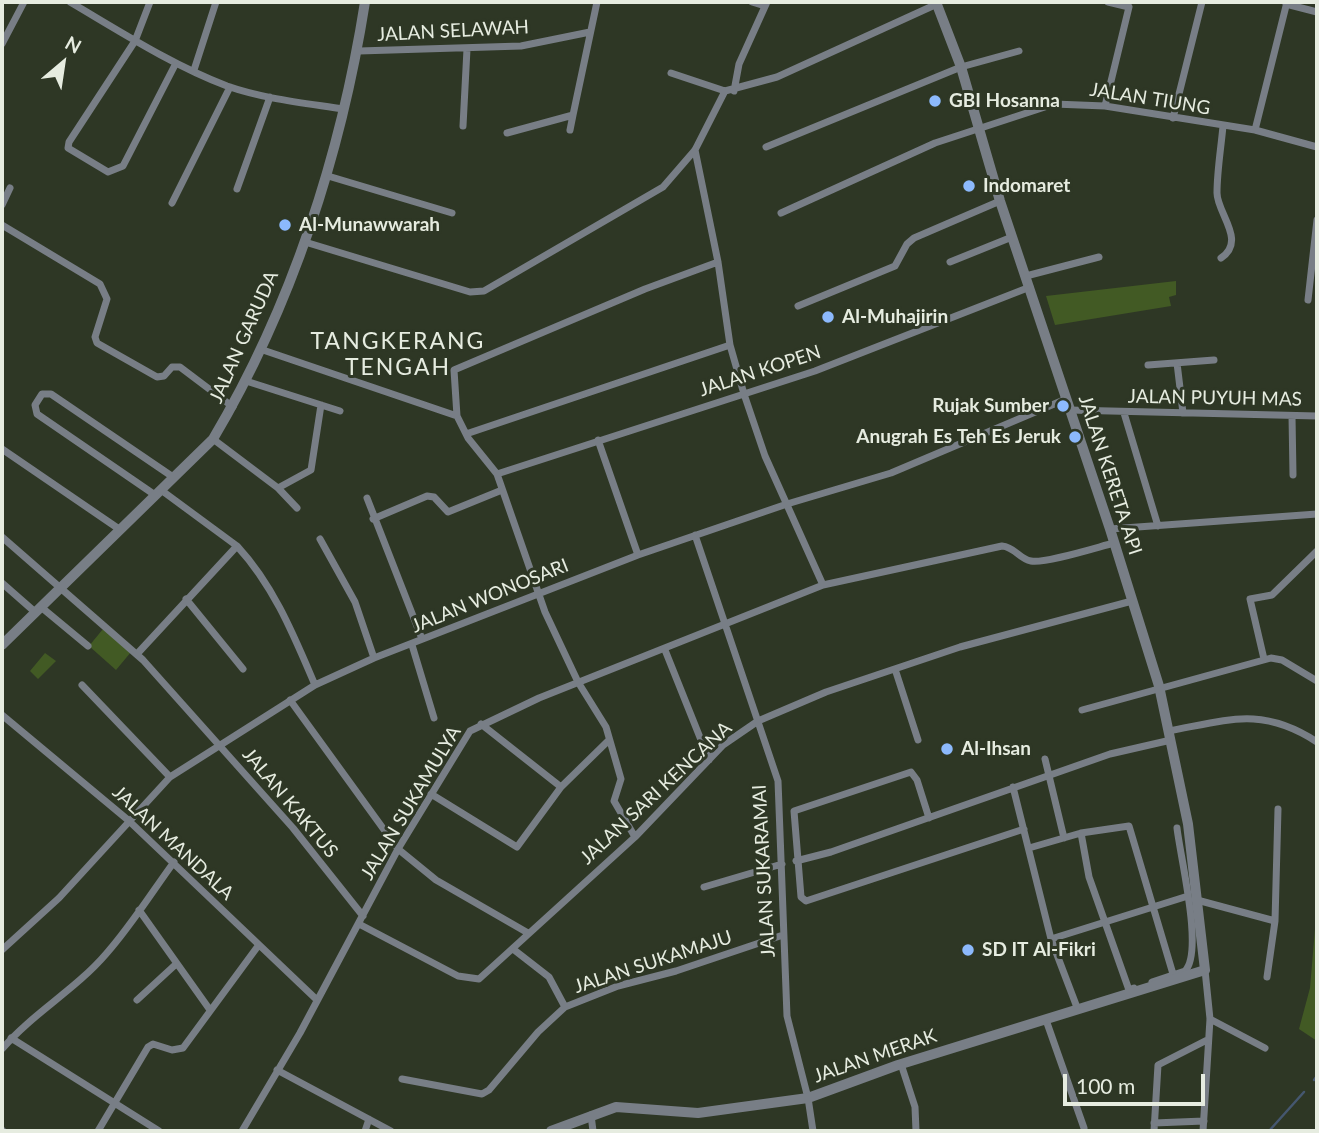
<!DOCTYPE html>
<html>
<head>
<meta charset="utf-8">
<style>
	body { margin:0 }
	#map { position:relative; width:1319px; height:1133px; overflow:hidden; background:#2e3725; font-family:Lato,sans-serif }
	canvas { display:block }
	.frame { position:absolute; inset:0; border:4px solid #e6ece0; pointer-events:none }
	.north { position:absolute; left:28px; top:28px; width:70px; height:70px; -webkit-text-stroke:5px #2e3725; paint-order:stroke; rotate:29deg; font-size:19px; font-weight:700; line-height:28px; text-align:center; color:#e6ece0 }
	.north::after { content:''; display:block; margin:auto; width:24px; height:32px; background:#e6ece0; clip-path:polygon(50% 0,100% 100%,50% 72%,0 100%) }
	.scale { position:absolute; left:1063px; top:1074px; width:142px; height:32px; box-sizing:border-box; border:4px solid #e6ece0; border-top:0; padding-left:9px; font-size:21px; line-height:24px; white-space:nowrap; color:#e6ece0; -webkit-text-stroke:5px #2e3725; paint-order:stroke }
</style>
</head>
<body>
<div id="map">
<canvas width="1319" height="1133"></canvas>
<div class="frame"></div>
<div class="north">N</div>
<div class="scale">100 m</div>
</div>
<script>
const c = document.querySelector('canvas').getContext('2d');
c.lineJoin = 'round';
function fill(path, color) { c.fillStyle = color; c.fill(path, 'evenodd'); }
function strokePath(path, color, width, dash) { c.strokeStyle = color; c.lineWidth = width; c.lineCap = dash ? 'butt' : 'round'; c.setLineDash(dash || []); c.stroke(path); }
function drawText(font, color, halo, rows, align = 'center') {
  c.font = font + ' Lato,sans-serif'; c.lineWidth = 6; c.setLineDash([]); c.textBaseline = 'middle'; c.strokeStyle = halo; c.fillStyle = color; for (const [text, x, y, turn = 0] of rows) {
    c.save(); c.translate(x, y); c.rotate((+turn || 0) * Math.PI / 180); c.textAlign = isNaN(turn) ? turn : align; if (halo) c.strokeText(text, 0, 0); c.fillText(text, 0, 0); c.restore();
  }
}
const green = new Path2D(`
	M 1176,281 L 1176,295 L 1169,297 L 1171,306 L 1055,325 L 1046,296 Z
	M 103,629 L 131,652 L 116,670 L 89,646 Z
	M 45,653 L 56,661 L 38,679 L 30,671 Z
	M 1317,905 L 1317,1041 L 1299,1029 L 1310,988 Z`);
const stream = new Path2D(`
	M 1314,1080 L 1317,1076
	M 1269,1131 L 1304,1092`);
const minor = new Path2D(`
	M 70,2 C 121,32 172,65 227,86 C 264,99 305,103 344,109
	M 150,2 L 135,41 L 69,142 L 68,148 L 108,172 L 123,166 L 176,63
	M 752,2 L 765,6
	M 1286,4 L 1317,12
	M 2,44 L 24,2
	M 359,51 L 521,46 L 590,32
	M 194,70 L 216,2
	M 671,73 L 725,91 L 777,77 L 937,4
	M 734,91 L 739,64 L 767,2
	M 1105,106 L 1129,7 L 1108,2
	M 1173,118 L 1202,2
	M 463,126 L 467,49
	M 570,130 L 573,115
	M 1255,130 L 1287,2
	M 507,133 L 573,115 L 597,2
	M 766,147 L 961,67 L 1019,51
	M 695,150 L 718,262 L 730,345 L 744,394 L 765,456 L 823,585
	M 328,176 L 452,213
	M 237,189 L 270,97
	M 172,203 L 230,87
	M 2,205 L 10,188
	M 781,213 L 935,143 L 1054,104 L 1105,106 L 1255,130 L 1317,147
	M 2,225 L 100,284 L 107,299 L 95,337 L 97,343 L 157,377 L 164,376 L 172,367 L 180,367 L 233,407
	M 305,242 L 470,292 L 484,291 L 663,187 L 695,150 L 725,91
	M 1221,258 C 1247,241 1217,213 1217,193 C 1217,171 1221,148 1223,126
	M 950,262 L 1012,237
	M 1026,276 L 1099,257
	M 1308,300 L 1317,220
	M 798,306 L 895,266 L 907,244 L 914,238 L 1000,201
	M 260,349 L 457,416
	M 1177,363 L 1183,413
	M 1148,365 L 1214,360
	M 246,381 L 340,411
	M 1069,410 L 1317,416
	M 1124,413 L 1158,526
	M 1292,416 L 1293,475
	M 466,434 L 730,345
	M 213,439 L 278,488 L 297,508
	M 598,440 L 638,555
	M 2,449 L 119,529
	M 497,474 L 815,371 L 1030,287
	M 278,488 L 311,470 L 321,405
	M 161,490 L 237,546 C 274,586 294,636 315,685
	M 155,495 L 37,414 L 35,405 L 42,394 L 51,394 L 173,477
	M 367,498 L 422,639
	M 373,519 L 427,496 L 434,497 L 448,512 L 502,490
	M 1110,529 L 1317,514
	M 695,535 L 778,781 L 787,1016 L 808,1098 L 813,1131
	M 2,537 L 143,660 L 293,828 L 363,916
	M 320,539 L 355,602 L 374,658
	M 2,583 L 35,612
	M 186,599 L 243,669
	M 41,607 L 88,646
	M 412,645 L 434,718
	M 665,650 L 709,760
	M 137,654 L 237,546
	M 1264,659 L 1250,599 L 1272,595 L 1317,551
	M 895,669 L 918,740
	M 82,685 L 170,777
	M 290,700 L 398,849 L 436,880 L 528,933
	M 1082,710 L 1271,658 L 1282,660 L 1317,681
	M 2,715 L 128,820 L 317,1000
	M 481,724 L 561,787
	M 1169,731 C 1228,720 1262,706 1317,742
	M 1045,759 L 1064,838
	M 1013,787 L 1051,939 L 1078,1010
	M 431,794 L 517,847 L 561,787 L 609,740
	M 929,818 L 917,780 L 911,772 L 794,811 L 801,897 L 806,901 L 1024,829
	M 1081,833 L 1089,877 L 1129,990 L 1134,988
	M 635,837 L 614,801 L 621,779 L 606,727 L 578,682 L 545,612 L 497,474 L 468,438 L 457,416 L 454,370 L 645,289 L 718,262
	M 1029,848 L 1081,833 L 1129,826 L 1173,974
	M 796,861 L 831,852 L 1110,754 L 1171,740
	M 704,887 L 782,864
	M 1197,900 L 1275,921 L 1267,977
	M 139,910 L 210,1010
	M 1275,921 L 1278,809
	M 359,924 L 458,976 L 479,979 L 635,837 L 723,745 L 758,721 L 826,692 L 960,647 L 1132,601
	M 1051,939 L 1188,896
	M 513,949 L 549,977 L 565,1007
	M 2,950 L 59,898 L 170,777 L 315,685 L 374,658 L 638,555 L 787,504 L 891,473 L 1066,399
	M 1152,982 L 1185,971 C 1204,952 1180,856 1177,828
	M 137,1000 L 175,965
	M 1210,1019 L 1265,1048
	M 1046,1020 L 1084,1128
	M 11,1038 L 159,1131
	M 2,1049 C 33,1013 75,990 106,954 C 131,926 152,892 174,862
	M 901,1064 L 915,1107 L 916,1131
	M 277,1070 L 391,1131
	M 402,1079 L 482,1094 L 489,1090 L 538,1032 L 565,1007 L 618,986 L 676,971 L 783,935
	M 591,1115 L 593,1131
	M 1154,1123 L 1204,1121
	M 2,1130 L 3,1131
	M 98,1131 L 148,1047 L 153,1044 L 172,1050 L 183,1048 L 258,946
	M 242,1131 L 300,1033 L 398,849 L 470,731 L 539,698 L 823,585 L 1002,546 C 1015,547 1019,559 1031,561 C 1044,564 1098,547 1114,543
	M 365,1131 L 369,1119
	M 1154,1131 L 1158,1065 L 1207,1040
	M 1203,1131 L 1210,1019 L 1205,970`);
const tertiary = new Path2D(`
	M 2,645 L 213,439 C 292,306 341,154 365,2
	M 551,1131 L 616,1107 L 698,1113 L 808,1098 L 898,1065 L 1205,970 L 1188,824 L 1159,686 L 1110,529 L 1000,201 L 961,67 L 936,2`);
const markers = [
	[935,101,7,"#8cb9fc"],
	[969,186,7,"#8cb9fc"],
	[285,225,7,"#8cb9fc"],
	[828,317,7,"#8cb9fc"],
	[1063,406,7,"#8cb9fc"],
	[1075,437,7,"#8cb9fc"],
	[947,749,7,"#8cb9fc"],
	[968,950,7,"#8cb9fc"]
];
const streetNames = [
	["JALAN SELAWAH",453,31,-3],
	["JALAN TIUNG",1150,99,9],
	["JALAN GARUDA",244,337,-66],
	["JALAN KOPEN",760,371,-18],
	["JALAN PUYUH MAS",1215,398,1],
	["JALAN KERETA API",1110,475,72],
	["JALAN WONOSARI",490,596,-22],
	["JALAN SARI KENCANA",656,793,-43],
	["JALAN KAKTUS",290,803,50],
	["JALAN SUKAMULYA",411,803,-59],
	["JALAN MANDALA",173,843,43],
	["JALAN SUKARAMAI",764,871,-93],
	["JALAN SUKAMAJU",653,962,-18],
	["JALAN MERAK",875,1056,-19]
];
const poiNames = [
	["GBI Hosanna",949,101],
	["Indomaret",983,186],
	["Al-Munawwarah",299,225],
	["Al-Muhajirin",842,317],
	["Rujak Sumber",1049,406,"right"],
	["Anugrah Es Teh Es Jeruk",1061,437,"right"],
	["Al-Ihsan",961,749],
	["SD IT Al-Fikri",982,950]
];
const quarterNames = [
	["TANGKERANG",398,342],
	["TENGAH",398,368]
];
fill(green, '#425a24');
strokePath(stream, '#45576f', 2.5);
strokePath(minor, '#787e86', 7);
strokePath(tertiary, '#787e86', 10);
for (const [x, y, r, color] of markers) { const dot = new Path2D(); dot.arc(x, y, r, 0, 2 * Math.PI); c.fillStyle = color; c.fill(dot); strokePath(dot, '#2e3725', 2.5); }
drawText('19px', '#e6ece0', '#2e3725', streetNames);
drawText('bold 19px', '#e6ece0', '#2e3725', poiNames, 'left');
c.letterSpacing = '2px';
drawText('23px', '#e6ece0', '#2e3725', quarterNames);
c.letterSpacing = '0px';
</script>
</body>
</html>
